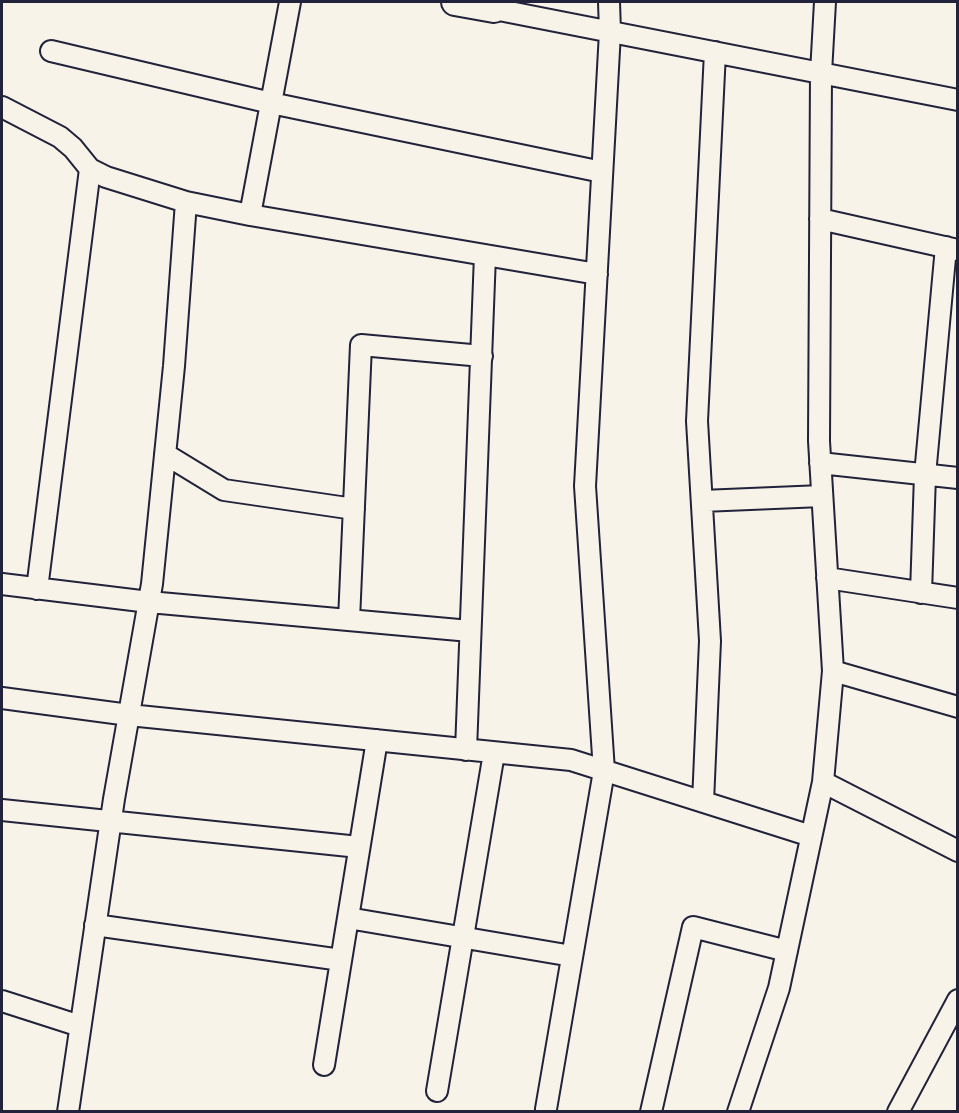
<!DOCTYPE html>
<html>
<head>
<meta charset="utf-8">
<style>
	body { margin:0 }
	#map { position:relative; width:959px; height:1113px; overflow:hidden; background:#f7f3e8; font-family:Pangolin,sans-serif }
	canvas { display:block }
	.frame { position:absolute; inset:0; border:3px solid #22223b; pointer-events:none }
</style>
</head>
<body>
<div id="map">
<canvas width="959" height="1113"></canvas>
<div class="frame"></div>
</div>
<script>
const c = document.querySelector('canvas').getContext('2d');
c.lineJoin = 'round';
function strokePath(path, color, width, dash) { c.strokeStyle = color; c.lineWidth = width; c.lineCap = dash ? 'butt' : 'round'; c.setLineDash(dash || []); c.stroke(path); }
const minor = new Path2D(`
	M 290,2 L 250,215 L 597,274
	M 494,9 L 958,100
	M 51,51 L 271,103 L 602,172
	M 2,107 L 60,137 L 73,148 L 90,169 L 106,177 L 186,202 L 250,215
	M 820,219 L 958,250
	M 165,454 L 224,490 L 354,509
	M 820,463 L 958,478
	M 702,501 L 822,496
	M 827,578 L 958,598
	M 2,584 L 149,602 L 470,631
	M 37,589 L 90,169
	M 921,593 L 925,475 L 946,247
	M 349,620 L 361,345 L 482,356
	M 833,671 L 958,707
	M 2,698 L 129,715 L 571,760 L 811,836
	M 466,750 L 485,255
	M 823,782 L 958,851
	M 703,802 L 710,641 L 697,421 L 715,52
	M 2,810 L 359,847
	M 348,918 L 572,956
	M 95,925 L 341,960
	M 2,1001 L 80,1026
	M 324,1065 L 377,740
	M 437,1091 L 494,753
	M 546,1109 L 604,771 L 585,486 L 610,32 L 609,2
	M 68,1112 L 114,799 L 152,584 L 174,366 L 186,202
	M 651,1112 L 693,927 L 787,951
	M 738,1112 L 779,988 L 823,782 L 833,671 L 819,441 L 821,73 L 825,2
	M 898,1112 L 958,1000`);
const tertiary = new Path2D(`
	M 455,2 L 494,9`);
strokePath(minor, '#22223b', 24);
strokePath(tertiary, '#22223b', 30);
strokePath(minor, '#f7f3e8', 20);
strokePath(tertiary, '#f7f3e8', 26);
</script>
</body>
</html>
